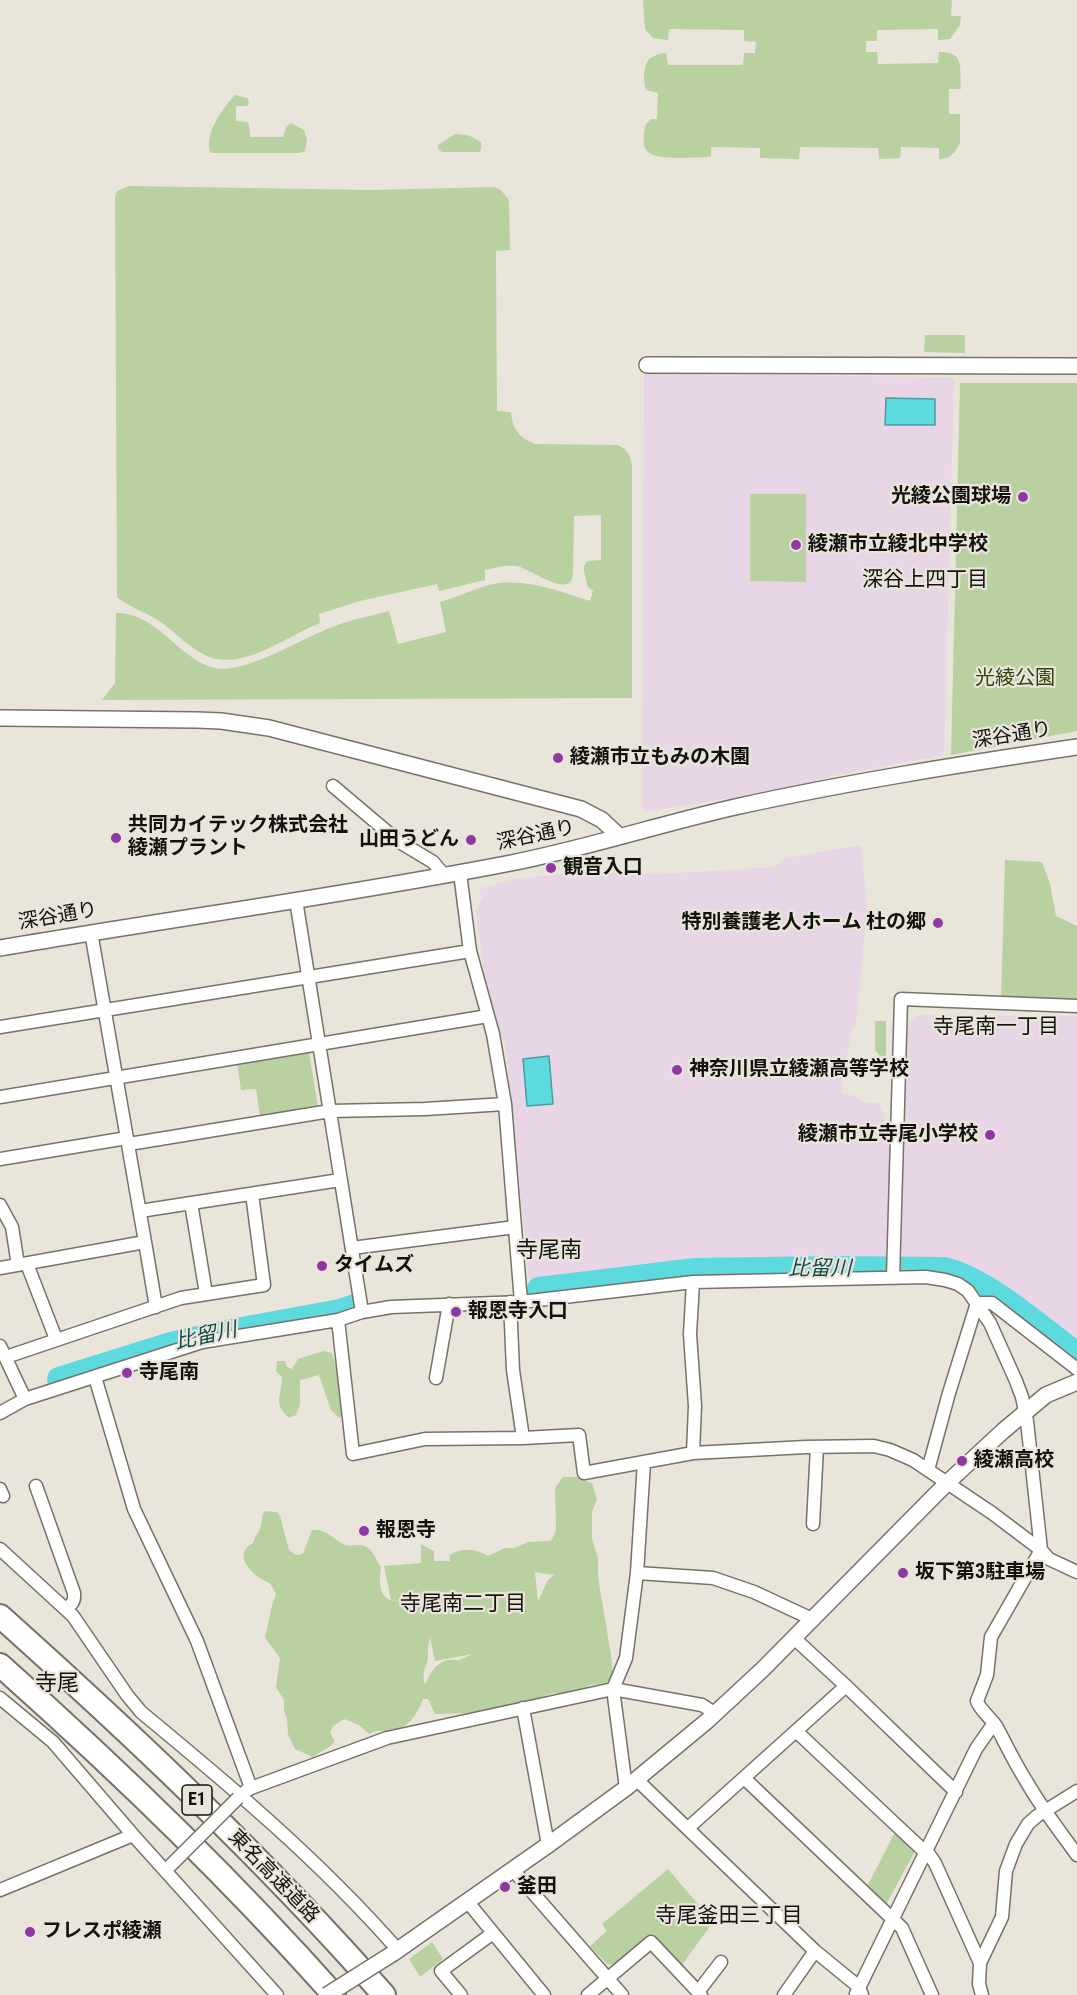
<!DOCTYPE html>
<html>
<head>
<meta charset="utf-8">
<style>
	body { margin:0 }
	canvas { display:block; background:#eae5db }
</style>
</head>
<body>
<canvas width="1077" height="1995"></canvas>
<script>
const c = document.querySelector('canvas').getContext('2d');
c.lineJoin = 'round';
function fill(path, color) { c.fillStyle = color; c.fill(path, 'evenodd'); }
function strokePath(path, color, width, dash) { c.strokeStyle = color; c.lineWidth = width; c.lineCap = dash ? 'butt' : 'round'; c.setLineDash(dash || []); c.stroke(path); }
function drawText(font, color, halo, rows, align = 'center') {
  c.font = font + ' "Roboto Condensed","Noto Sans JP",sans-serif'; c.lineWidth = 4.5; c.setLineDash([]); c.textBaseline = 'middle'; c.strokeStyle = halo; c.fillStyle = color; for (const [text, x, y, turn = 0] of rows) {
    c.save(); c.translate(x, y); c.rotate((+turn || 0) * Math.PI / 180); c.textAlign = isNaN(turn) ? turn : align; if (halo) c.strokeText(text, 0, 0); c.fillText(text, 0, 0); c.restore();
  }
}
const education = new Path2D(`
	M 644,374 L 951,377 L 954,381 L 944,755 L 832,776 L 786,789 L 646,812 L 642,806 Z
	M 861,845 L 867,909 L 856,1025 L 852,1028 L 841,1092 L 857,1097 L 866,1103 L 879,1103 L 893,1144 L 888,1258 L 691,1261 L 529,1280 L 506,1048 L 486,988 L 476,911 L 483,898 L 478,889 L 514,879 L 582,872 L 659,874 L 775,867 L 781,859 Z
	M 919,1015 L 1077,1016 L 1077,1340 L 986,1273 L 953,1260 L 902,1257 L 905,1026 Z`);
const green = new Path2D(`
	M 643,0 L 952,0 L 951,16 L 961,16 L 960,25 L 950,39 L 938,40 L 938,29 L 877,30 L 877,41 L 866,41 L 866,52 L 877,52 L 878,64 L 938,63 L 939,52 C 966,52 959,68 961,89 L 949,89 L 949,114 L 960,114 L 960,143 C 955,153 950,159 939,159 L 939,148 L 901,147 L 900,158 L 879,159 L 878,148 L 800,147 L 799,159 L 760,158 L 760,148 L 711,147 L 711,157 C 697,157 657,161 648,152 C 641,146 644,132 646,124 L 651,119 L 657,119 L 658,93 L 646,90 C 643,81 643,67 649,59 L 658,54 L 666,53 L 668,65 L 743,65 L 744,53 L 755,53 L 756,42 L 744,41 L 744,30 L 669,29 L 668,40 L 653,38 L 645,29 Z
	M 235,95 L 247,98 L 249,102 L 247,106 L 236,106 L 236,121 L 247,122 L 249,124 L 250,137 L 283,137 L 286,127 L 291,123 L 304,130 L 307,140 L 305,151 L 300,153 L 212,153 L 210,152 C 205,132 222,109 235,95 Z
	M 455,134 L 468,135 L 481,142 L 481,150 L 479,152 L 442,152 L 438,149 L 438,145 Z
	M 129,186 L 371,190 L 494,187 L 501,190 L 509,200 L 510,250 L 496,251 L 497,411 L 511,412 C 512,428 519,438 535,444 L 617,445 C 628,449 630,455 632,466 L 632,698 L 102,700 L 115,683 L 116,613 C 157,612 179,660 215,668 C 244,675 306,636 335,626 C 353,619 371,616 389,611 L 398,644 L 446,632 L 440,602 C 458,597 475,588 493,584 C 527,578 559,591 590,601 L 593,591 L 587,586 C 587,576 580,570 587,561 L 601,560 L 601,515 L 574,516 L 573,575 C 570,600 529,568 517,566 C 507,564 495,568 485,570 L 485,580 L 439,591 L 437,584 L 360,601 L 319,614 L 320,623 C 287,636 241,673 205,655 C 188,647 176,633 161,622 C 147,613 130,608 117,597 L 115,197 L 117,191 Z
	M 925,335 L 965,335 L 965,353 L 924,352 Z
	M 960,383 L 1077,383 L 1077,731 L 951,755 Z
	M 750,494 L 806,494 L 806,582 L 750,581 Z
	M 1005,860 L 1042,862 L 1050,884 L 1056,916 L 1077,926 L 1077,1000 L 1001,999 Z
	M 875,1021 L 886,1021 L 886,1057 L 879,1055 L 875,1050 Z
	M 309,1052 L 318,1107 L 260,1117 L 256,1089 L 241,1090 L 237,1063 Z
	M 323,1351 L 332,1353 C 339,1372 340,1393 345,1413 L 339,1418 L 331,1410 L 319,1375 L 300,1380 L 300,1405 L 296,1415 L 289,1418 C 272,1402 282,1396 282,1377 L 276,1371 L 277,1361 L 285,1361 L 287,1367 L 292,1369 L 298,1359 Z
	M 563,1477 L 576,1477 L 592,1483 L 597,1499 L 592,1512 L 592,1539 L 598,1558 L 598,1577 L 611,1655 L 613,1676 L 606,1683 L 590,1685 L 570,1694 L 553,1693 L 525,1703 L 469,1713 L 435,1714 L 428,1699 L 423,1699 C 417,1715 408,1730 388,1731 C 380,1731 375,1730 369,1734 L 359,1725 L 344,1719 L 333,1726 L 330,1733 L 335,1741 C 331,1748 320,1751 313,1757 L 295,1749 L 288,1734 L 287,1719 L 284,1710 L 284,1700 L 276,1687 L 280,1658 L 265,1638 L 272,1605 L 276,1594 L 270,1583 C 255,1578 230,1555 253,1543 C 255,1536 260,1531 261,1525 C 263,1519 261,1516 265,1511 L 277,1512 L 280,1516 L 289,1550 L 296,1555 L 303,1554 L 312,1530 C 327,1528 333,1540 345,1545 C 354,1547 361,1542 368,1548 C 374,1552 376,1561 381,1567 C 379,1586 378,1601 401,1602 L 391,1600 L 384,1566 L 421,1563 L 421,1544 L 434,1551 L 434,1561 L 450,1561 L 449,1555 C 463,1548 474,1548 488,1556 L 505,1548 L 514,1548 L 528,1542 L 551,1541 L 556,1530 L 555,1488 ZM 535,1572 L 554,1575 L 548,1580 L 538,1601 ZM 430,1637 L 435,1661 L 473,1654 L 459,1660 L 446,1660 L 436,1666 L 429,1676 L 425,1685 C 421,1668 427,1670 428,1657 C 428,1650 428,1644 430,1637 Z
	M 896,1830 L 916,1849 L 886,1905 L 867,1887 Z
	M 668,1869 L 713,1922 L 682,1965 L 650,1935 L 615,1965 L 607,1964 L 590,1946 L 607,1931 L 602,1924 Z
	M 432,1942 L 443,1959 L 420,1977 L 409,1959 Z`);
const water = new Path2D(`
	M 886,398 L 935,399 L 935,425 L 885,425 Z
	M 549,1056 L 553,1104 L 527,1106 L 523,1059 Z`);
const river = new Path2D(`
	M 539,1289 L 695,1270 L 830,1268 L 944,1269 C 987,1279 1040,1327 1077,1354
	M 59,1379 L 171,1344 L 220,1333 L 340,1311 L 355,1306`);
const minor = new Path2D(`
	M 333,786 L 398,841 L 433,862 L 444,875
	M 460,873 L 470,951 L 493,1034 L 505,1104 L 521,1302
	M 296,900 L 362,1312
	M 0,1027 L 470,951
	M 0,1097 L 488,1016
	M 129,1144 L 330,1111 L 425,1109 L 505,1104
	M 0,1159 L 127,1138
	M 191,1203 L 206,1294
	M 0,1205 L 12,1227 L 18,1265
	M 140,1211 L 340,1180
	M 145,1242 L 156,1307
	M 352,1248 L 515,1227
	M 27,1264 L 56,1339
	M 0,1268 L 145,1242 L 91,932
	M 893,1278 L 901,999 L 1077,1006
	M 693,1282 L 690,1334 L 695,1406 L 693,1453
	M 510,1302 L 513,1370 L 523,1438
	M 977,1303 L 992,1303 L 1077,1369
	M 338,1320 L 353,1454 L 425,1439 L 523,1438 L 579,1435 L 584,1473 L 693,1453 L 806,1447 L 874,1446 L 890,1450 L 913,1460 L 992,1513 L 1041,1550 L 991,1637 L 987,1675 L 977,1701 C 979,1709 991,1718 996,1726 C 1006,1744 1014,1762 1025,1779 C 1040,1806 1059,1830 1077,1855
	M 0,1346 L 25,1399
	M 6,1357 L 181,1298 L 264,1285 L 252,1194
	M 95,1377 L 134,1509 L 197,1641 L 251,1788 L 246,1791
	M 436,1378 L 449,1304
	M 0,1413 L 25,1399 L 202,1342 L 338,1320 L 362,1312 L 391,1307 L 521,1302 L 693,1282 L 926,1277 L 945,1280 L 958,1284 L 968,1291 L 990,1323 L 1016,1381 L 1022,1397 L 1027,1421 L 1041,1550 L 1049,1559 L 1077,1572
	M 928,1470 L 949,1393 L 977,1303
	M 36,1486 L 74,1593 C 75,1602 72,1604 65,1609
	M 0,1489 L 3,1496
	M 813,1524 L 817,1447
	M 0,1549 L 73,1616 L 127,1695 L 141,1712 C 233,1788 319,1860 398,1950
	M 637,1573 L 713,1578 L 754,1592 L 812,1619
	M 794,1638 L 846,1686 L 956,1792
	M 0,1698 L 53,1742 L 133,1835 L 277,1995
	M 523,1708 L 548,1845
	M 796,1731 L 925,1852
	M 744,1778 L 902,1928 L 932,1995
	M 636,1779 L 815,1951 L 859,1987 L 862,1995
	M 251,1788 L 387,1738 L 613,1689 L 702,1705 L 716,1714
	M 626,1788 L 613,1689 L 626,1658 L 637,1573 L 644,1462
	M 688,1828 L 846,1686
	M 926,1850 L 935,1863 L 980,1963 L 979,1984 L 982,1995
	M 513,1870 L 622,1995
	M 0,1890 L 133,1835
	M 467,1901 L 544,1995
	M 980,1963 L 1002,1917 L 1006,1871 L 1016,1844 L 1028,1824 L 1037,1816 L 1077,1791
	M 698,1992 L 721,1962
	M 856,1994 L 976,1749 L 994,1723
	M 461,1995 L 441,1971 L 493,1933
	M 588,1995 L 651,1942 L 701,1995
	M 784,1995 L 815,1951`);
const tertiary = new Path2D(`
	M 647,365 L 1077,366
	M 0,718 L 197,720 L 221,721 L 269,728 L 581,809 L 602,820 L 619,836
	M 0,948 C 170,919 341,896 511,863 C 587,848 660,824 735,807 C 848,782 963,764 1077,747
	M 392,1954 L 548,1845 L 626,1788 L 707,1721 L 763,1669 L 947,1483 L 1003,1431 L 1046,1395 L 1077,1382`);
const motorway = new Path2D(`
	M 0,1616 C 134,1736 265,1860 384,1995
	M 0,1665 C 117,1769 230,1878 334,1995`);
const minorBridge = new Path2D(`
	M 170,1866 L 238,1798`);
const tertiaryBridge = new Path2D(`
	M 327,1995 L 392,1954`);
const markers = [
	[1023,497,6,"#8f38a4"],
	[796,545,6,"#8f38a4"],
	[558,758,6,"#8f38a4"],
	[116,838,6,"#8f38a4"],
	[471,840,6,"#8f38a4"],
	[551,868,6,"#8f38a4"],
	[938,923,6,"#8f38a4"],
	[677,1070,6,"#8f38a4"],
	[990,1135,6,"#8f38a4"],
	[322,1266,6,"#8f38a4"],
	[456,1312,6,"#8f38a4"],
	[127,1373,6,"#8f38a4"],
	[962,1461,6,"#8f38a4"],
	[364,1531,6,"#8f38a4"],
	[903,1573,6,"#8f38a4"],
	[505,1887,6,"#8f38a4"],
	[30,1932,6,"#8f38a4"]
];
const shields = [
	[197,1800,30]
];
const shieldNames = [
	["E1",197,1800]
];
const poiNames = [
	["光綾公園球場",1011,497,"right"],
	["綾瀬市立綾北中学校",808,545],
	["綾瀬市立もみの木園",570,758],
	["共同カイテック株式会社",128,826],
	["綾瀬プラント",128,849],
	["山田うどん",459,840,"right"],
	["観音入口",563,868],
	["特別養護老人ホーム 杜の郷",926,923,"right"],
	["神奈川県立綾瀬高等学校",689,1070],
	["綾瀬市立寺尾小学校",978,1135,"right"],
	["タイムズ",334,1266],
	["報恩寺入口",468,1312],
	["寺尾南",139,1373],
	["綾瀬高校",974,1461],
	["報恩寺",376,1531],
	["坂下第3駐車場",915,1573],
	["釜田",517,1887],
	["フレスポ綾瀬",42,1932]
];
const parkNames = [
	["光綾公園",1015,679]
];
const streetNames = [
	["深谷通り",1012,736,-9],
	["深谷通り",536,836,-12],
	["深谷通り",58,917,-10],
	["東名高速道路",273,1877,46]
];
const neighbourhoodNames = [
	["深谷上四丁目",925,581],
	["寺尾南一丁目",996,1028],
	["寺尾南二丁目",463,1605],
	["寺尾釜田三丁目",729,1917]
];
const waterNames = [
	["比留川",820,1270],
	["比留川",206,1337,-12]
];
const quarterNames = [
	["寺尾南",549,1251],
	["寺尾",57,1684]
];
fill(education, '#e8d5e5');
fill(green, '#b9d0a0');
fill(water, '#5ddade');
strokePath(water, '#479ea0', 1.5);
strokePath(river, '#5ddade', 24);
strokePath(minor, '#767268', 15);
strokePath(tertiary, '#767268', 18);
strokePath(motorway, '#767268', 26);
strokePath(minor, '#fff', 12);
strokePath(tertiary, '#fff', 15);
strokePath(motorway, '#fff', 22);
strokePath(minorBridge, '#767268', 15, []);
strokePath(tertiaryBridge, '#767268', 18, []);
strokePath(minorBridge, '#fff', 12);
strokePath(tertiaryBridge, '#fff', 15);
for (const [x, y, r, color] of markers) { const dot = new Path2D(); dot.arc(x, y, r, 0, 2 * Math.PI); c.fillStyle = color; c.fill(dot); strokePath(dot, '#eae5db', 2); }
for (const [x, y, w] of shields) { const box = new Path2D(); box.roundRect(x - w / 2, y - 15, w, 30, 4.5); c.fillStyle = '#eae5db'; c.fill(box); strokePath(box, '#14120f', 1.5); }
drawText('bold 18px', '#14120f', null, shieldNames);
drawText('bold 20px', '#14120f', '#eae5db', poiNames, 'left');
drawText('20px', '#2e440b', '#eae5db', parkNames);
drawText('20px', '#14120f', '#eae5db', streetNames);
drawText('21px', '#14120f', '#eae5db', neighbourhoodNames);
drawText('italic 21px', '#134b4d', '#eae5db', waterNames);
drawText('22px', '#14120f', '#eae5db', quarterNames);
</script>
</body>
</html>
